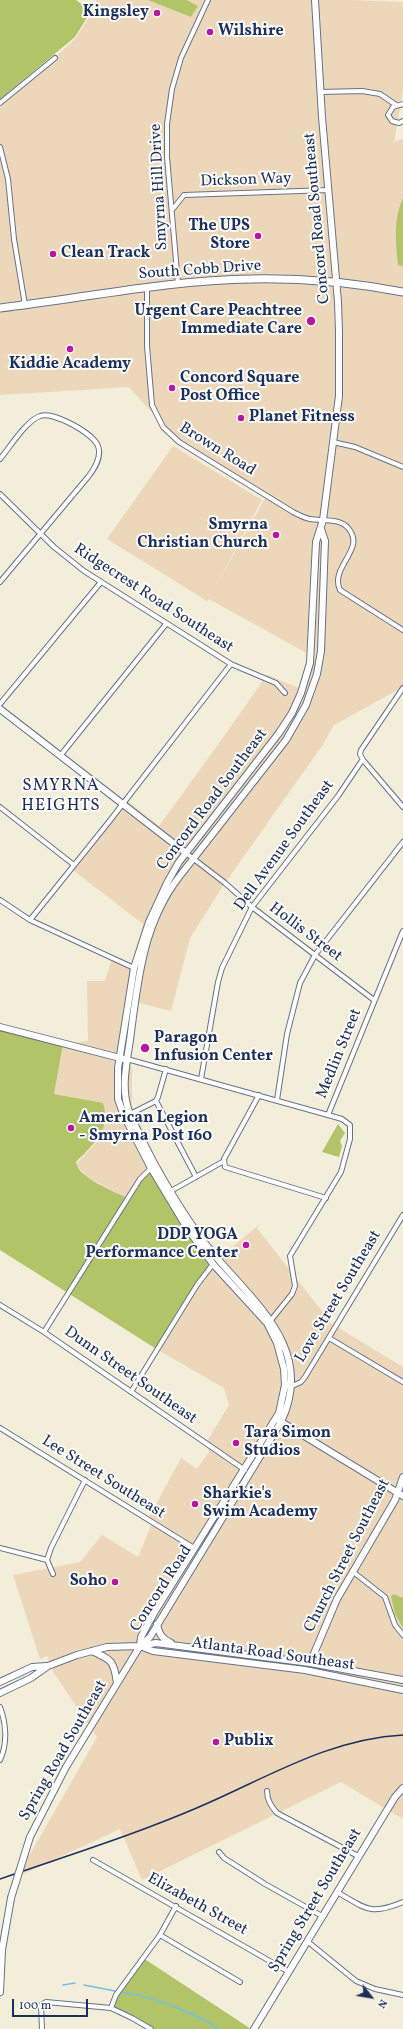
<!DOCTYPE html>
<html>
<head>
<meta charset="utf-8">
<style>
	body { margin:0 }
	#map { position:relative; width:403px; height:2029px; overflow:hidden; background:#f3eed9; font-family:Vollkorn,serif }
	canvas { display:block }
	.north { position:absolute; left:351px; top:1977px; width:40px; height:40px; -webkit-text-stroke:3px #fdfcf7; paint-order:stroke; rotate:121deg; font-size:11px; font-weight:700; line-height:16px; text-align:center; color:#1b2f5e }
	.north::after { content:''; display:block; margin:auto; width:14px; height:18px; background:#1b2f5e; clip-path:polygon(50% 0,100% 100%,50% 72%,0 100%) }
	.scale { position:absolute; left:12px; top:1999px; width:76px; height:18px; box-sizing:border-box; border:2px solid #1b2f5e; border-top:0; padding-left:5px; font-size:12px; line-height:14px; white-space:nowrap; color:#1b2f5e; -webkit-text-stroke:3px #fdfcf7; paint-order:stroke }
</style>
</head>
<body>
<div id="map">
<canvas width="403" height="2029"></canvas>
<div class="north">N</div>
<div class="scale">100 m</div>
</div>
<script>
const c = document.querySelector('canvas').getContext('2d');
c.lineJoin = 'round';
function fill(path, color) { c.fillStyle = color; c.fill(path, 'evenodd'); }
function strokePath(path, color, width, dash) { c.strokeStyle = color; c.lineWidth = width; c.lineCap = dash ? 'butt' : 'round'; c.setLineDash(dash || []); c.stroke(path); }
function drawText(font, color, halo, rows, align = 'center') {
  c.font = font + ' Vollkorn,serif'; c.lineWidth = 4; c.setLineDash([]); c.textBaseline = 'middle'; c.strokeStyle = halo; c.fillStyle = color; for (const [text, x, y, turn = 0] of rows) {
    c.save(); c.translate(x, y); c.rotate((+turn || 0) * Math.PI / 180); c.textAlign = isNaN(turn) ? turn : align; if (halo) c.strokeText(text, 0, 0); c.fillText(text, 0, 0); c.restore();
  }
}
const built = new Path2D(`
	M 96,0 L 350,0 L 403,2 L 403,90 L 394,142 L 403,139 L 403,687 L 334,725 L 322,746 L 225,883 L 190,938 L 171,1011 L 132,1001 L 123,1058 L 132,1067 L 132,1105 L 155,1157 L 215,1261 L 260,1224 L 257,1228 L 332,1324 L 403,1367 L 403,1819 L 341,1782 L 142,1880 L 120,1829 L 17,1877 L 97,1737 L 54,1673 L 47,1656 L 40,1659 L 13,1575 L 80,1562 L 102,1535 L 138,1557 L 151,1526 L 148,1519 L 181,1458 L 197,1469 L 209,1452 L 206,1443 L 229,1405 L 224,1388 L 158,1350 L 127,1198 L 87,1177 L 76,1164 L 96,1143 L 107,1115 L 103,1104 L 54,1094 L 63,1044 L 88,1041 L 87,981 L 105,981 L 113,955 L 132,963 L 143,924 L 69,867 L 126,800 L 159,826 L 222,739 L 267,675 L 304,690 L 312,656 L 209,599 L 207,601 L 107,539 L 173,446 L 262,500 L 212,593 L 268,493 L 175,438 L 129,387 L 0,395 L 0,107 L 76,38 L 93,11 Z`);
const green = new Path2D(`
	M 0,0 L 76,0 L 91,11 L 75,37 L 0,99 Z
	M 148,0 L 186,0 L 198,6 L 191,17 Z
	M 403,198 L 403,266 L 398,265 C 396,242 393,220 403,198 Z
	M 0,1027 L 63,1044 L 54,1094 L 103,1103 C 112,1129 93,1145 76,1162 C 78,1178 114,1191 127,1198 L 140,1179 L 153,1167 L 215,1261 L 207,1269 L 158,1350 L 0,1250 Z
	M 338,1124 L 345,1133 L 340,1141 L 342,1146 L 339,1157 L 322,1152 Z
	M 394,1594 L 403,1598 L 403,1628 L 395,1614 L 391,1596 Z
	M 143,1958 L 251,2029 L 151,2029 L 111,2008 L 112,2003 Z`);
const stream = new Path2D(`
	M 63,1985 L 75,1983
	M 84,1985 L 115,1991
	M 121,1992 C 144,1996 156,1999 177,2008 C 192,2015 205,2018 218,2029`);
const street = new Path2D(`
	M 320,92 L 362,91 L 380,94 L 396,105
	M 0,103 L 55,58
	M 403,104 L 393,107 L 388,115 L 392,121 L 399,123 L 403,121
	M 0,147 L 8,179 L 14,239 L 25,305
	M 172,210 L 184,195 L 329,190
	M 178,284 L 167,157 L 167,124 L 172,89 L 181,58 L 208,0
	M 147,288 L 147,346 L 152,405 L 163,427 L 179,442 L 293,512 C 299,515 304,518 310,519 C 322,521 340,518 348,528 C 367,549 329,567 340,590 L 403,630
	M 333,442 L 355,447 L 403,467
	M 0,459 C 10,447 26,421 40,416 C 53,411 93,433 98,446 C 102,457 95,468 88,477 L 0,582
	M 0,494 L 54,547 L 84,571 L 231,664 L 276,683 L 285,693
	M 0,704 L 101,582
	M 60,756 L 166,624
	M 363,760 L 403,807
	M 0,807 L 74,865
	M 186,853 L 225,883 L 252,907 L 374,1000
	M 0,900 L 30,920 L 134,968
	M 30,920 L 108,823 L 231,664
	M 127,1059 L 328,1115 L 342,1119 L 350,1125 L 350,1139 L 341,1172 L 290,1256 L 295,1286 L 292,1294 L 271,1320
	M 201,1079 L 218,982 L 222,968 L 252,907 L 338,796 L 361,762 L 363,760 L 360,754 L 361,750 L 403,688
	M 259,1095 L 224,1159 L 225,1167 L 326,1198
	M 277,1100 L 287,1034 L 300,983 L 315,955 L 403,842
	M 156,1101 L 196,1177
	M 130,1114 L 156,1101 L 158,1097 L 166,1069
	M 328,1115 L 403,931
	M 171,1191 L 224,1161
	M 0,1305 L 44,1332 L 245,1470
	M 44,1332 L 140,1179 L 151,1168
	M 329,1338 L 403,1382
	M 290,1387 L 301,1382 L 305,1377 L 403,1215
	M 131,1392 L 197,1285 L 213,1264
	M 0,1428 L 194,1548
	M 0,1548 L 47,1560
	M 352,1571 L 385,1597 L 395,1625 L 403,1635
	M 53,1574 L 47,1560 L 51,1548 L 85,1480
	M 0,1707 C 6,1723 8,1743 0,1760
	M 267,1791 C 267,1800 271,1806 277,1813 L 358,1856
	M 219,1852 L 224,1858 L 265,1884 L 322,1916
	M 93,1860 L 289,1972
	M 337,1892 C 365,1908 370,1916 403,1902
	M 160,1935 L 240,1982
	M 307,1941 L 356,1981 L 375,1989 L 403,1995
	M 111,2008 L 116,1995 L 160,1935 L 176,1906
	M 42,2029 L 41,2005 L 46,2002 L 111,2008 L 132,2018 L 151,2029`);
const secondary = new Path2D(`
	M 0,709 L 186,853
	M 0,1027 L 124,1059
	M 278,1420 L 403,1496
	M 157,1624 C 159,1634 162,1639 171,1643
	M 140,1646 L 141,1637 L 154,1613 L 279,1413 L 285,1385 L 284,1369 L 277,1343 L 267,1323 L 213,1264 L 187,1228 L 151,1168 L 124,1116 L 118,1099 L 118,1068 L 134,968 L 149,922 L 167,883 L 179,862 L 279,733 L 292,713 L 301,693 L 310,663 L 316,542 L 323,520 L 339,396 L 339,332 L 338,302 L 322,117 L 315,0
	M 140,1646 L 153,1651 L 305,1670 L 403,1690
	M 92,1651 C 112,1660 114,1661 117,1683
	M 310,1663 L 337,1599 L 395,1500 L 403,1477
	M 0,1682 L 32,1667 L 47,1666
	M 0,1693 L 31,1678 L 48,1666 L 77,1655 L 107,1647 L 140,1646 L 156,1643 L 310,1663 L 403,1680
	M 30,1837 L 66,1767 L 140,1646 L 150,1637 L 281,1422 C 319,1342 241,1294 201,1238 C 173,1199 149,1157 130,1114 C 119,1088 128,1059 131,1032 C 138,978 144,922 179,877 L 286,740 L 306,705 L 317,674 L 321,651 L 325,541 L 321,529
	M 0,1992 L 2,1950 L 11,1898
	M 254,2029 L 395,1797 L 403,1788`);
const primary = new Path2D(`
	M 0,308 C 84,298 168,280 252,279 C 303,278 354,283 403,292`);
const rail = new Path2D(`
	M 0,1879 C 66,1856 134,1835 199,1807 C 267,1778 328,1739 403,1735`);
const secondaryBridge = new Path2D(`
	M 11,1898 L 30,1837`);
const markers = [
	[157,13,4,"#b5179e"],
	[210,32,4,"#b5179e"],
	[258,236,4,"#b5179e"],
	[53,254,4,"#b5179e"],
	[311,321,5,"#b5179e"],
	[70,349,4,"#b5179e"],
	[172,388,4,"#b5179e"],
	[241,418,4,"#b5179e"],
	[276,535,4,"#b5179e"],
	[145,1048,5,"#b5179e"],
	[71,1128,4,"#b5179e"],
	[246,1245,4,"#b5179e"],
	[236,1443,4,"#b5179e"],
	[195,1504,4,"#b5179e"],
	[115,1582,4,"#b5179e"],
	[216,1742,4,"#b5179e"]
];
const poiNames = [
	["Kingsley",149,13,"right"],
	["Wilshire",218,32],
	["The UPS",250,227,"right"],
	["Store",250,245,"right"],
	["Clean Track",61,254],
	["Urgent Care Peachtree",302,312,"right"],
	["Immediate Care",302,330,"right"],
	["Kiddie Academy",70,365,"center"],
	["Concord Square",180,379],
	["Post Office",180,397],
	["Planet Fitness",249,418],
	["Smyrna",268,526,"right"],
	["Christian Church",268,544,"right"],
	["Paragon",154,1039],
	["Infusion Center",154,1057],
	["American Legion",79,1119],
	["- Smyrna Post 160",79,1137],
	["DDP YOGA",238,1236,"right"],
	["Performance Center",238,1254,"right"],
	["Tara Simon",244,1434],
	["Studios",244,1452],
	["Sharkie's",203,1495],
	["Swim Academy",203,1513],
	["Soho",107,1582,"right"],
	["Publix",224,1742]
];
const streetNames = [
	["Dickson Way",246,181,-2],
	["Smyrna Hill Drive",160,187,-93],
	["Concord Road Southeast",318,218,-95],
	["South Cobb Drive",200,271,-4],
	["Brown Road",217,450,32],
	["Ridgecrest Road Southeast",153,599,33],
	["Concord Road Southeast",213,800,-53],
	["Dell Avenue Southeast",285,846,-54],
	["Hollis Street",305,933,37],
	["Medlin Street",340,1054,-68],
	["Love Street Southeast",339,1297,-59],
	["Dunn Street Southeast",130,1376,35],
	["Lee Street Southeast",103,1478,32],
	["Church Street Southeast",348,1556,-63],
	["Concord Road",162,1589,-57],
	["Atlanta Road Southeast",273,1655,8],
	["Spring Road Southeast",64,1751,-60],
	["Spring Street Southeast",316,1901,-59],
	["Elizabeth Street",197,1905,29]
];
const neighbourhoodNames = [
	["SMYRNA",61,787],
	["HEIGHTS",61,807]
];
fill(built, '#ecd7ba');
fill(green, '#b1c467');
strokePath(stream, '#72bfec', 1.5);
strokePath(street, '#677289', 6);
strokePath(secondary, '#677289', 8);
strokePath(primary, '#677289', 9);
strokePath(street, '#fff', 4);
strokePath(secondary, '#fff', 6);
strokePath(primary, '#fff', 7);
strokePath(rail, '#1b2f5e', 1.5);
strokePath(secondaryBridge, '#677289', 8, []);
strokePath(secondaryBridge, '#fff', 6);
for (const [x, y, r, color] of markers) { const dot = new Path2D(); dot.arc(x, y, r, 0, 2 * Math.PI); c.fillStyle = color; c.fill(dot); strokePath(dot, '#fdfcf7', 1.5); }
drawText('bold 16px', '#1b2f5e', '#fdfcf7', poiNames, 'left');
drawText('16px', '#1b2f5e', '#fdfcf7', streetNames);
c.letterSpacing = '1px';
drawText('17px', '#1b2f5e', '#fdfcf7', neighbourhoodNames);
c.letterSpacing = '0px';
</script>
</body>
</html>
